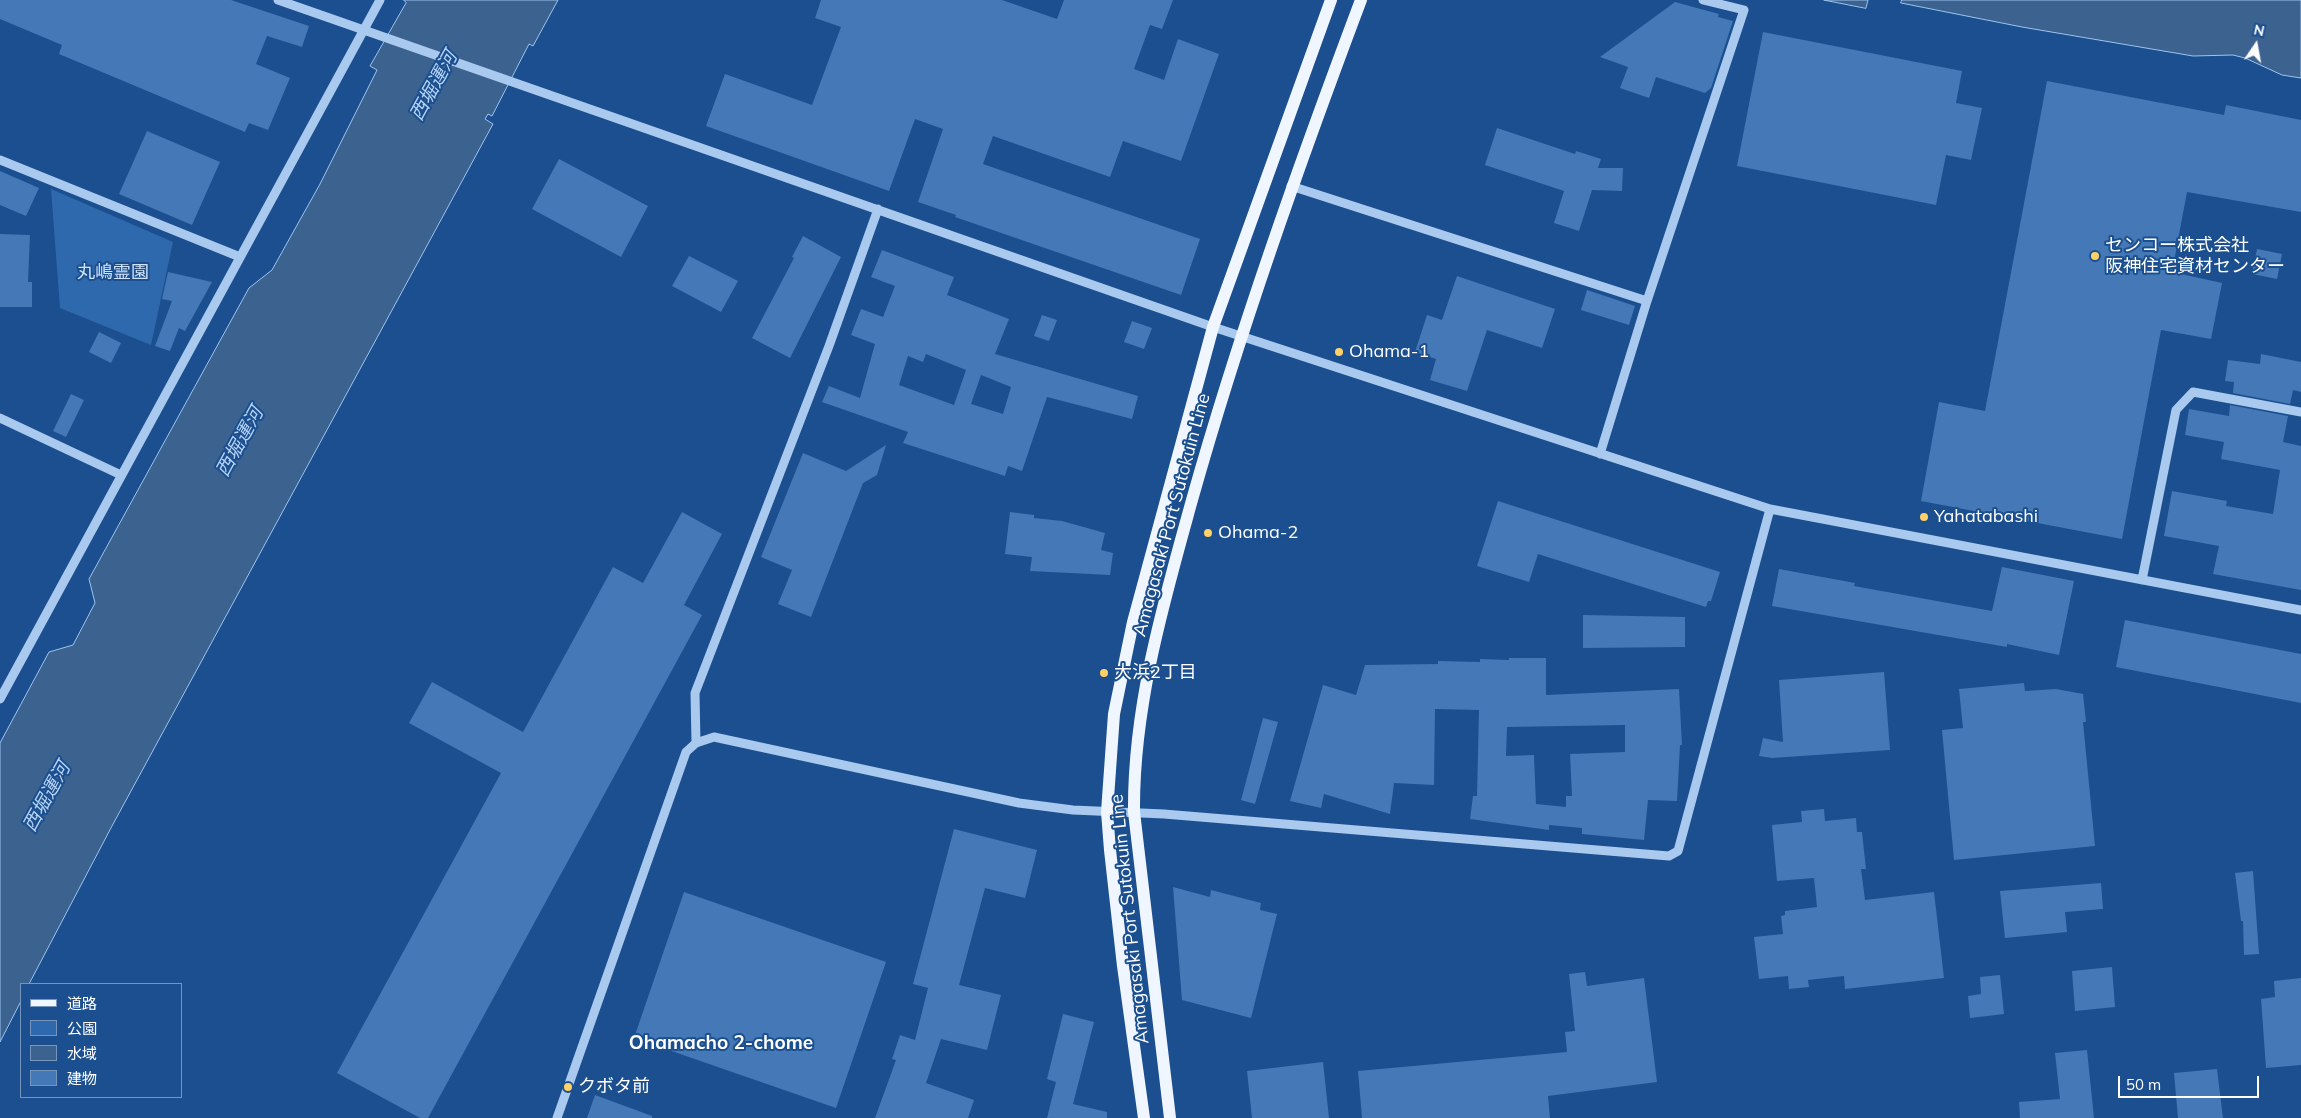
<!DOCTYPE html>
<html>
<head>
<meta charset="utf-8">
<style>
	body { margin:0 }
	#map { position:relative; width:2301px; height:1118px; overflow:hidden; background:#1b4f8f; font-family:Mulish,"Noto Sans JP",sans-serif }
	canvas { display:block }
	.legend { position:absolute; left:20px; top:983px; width:162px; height:115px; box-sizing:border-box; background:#1b4f8f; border:1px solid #7695bc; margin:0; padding:6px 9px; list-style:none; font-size:15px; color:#fff }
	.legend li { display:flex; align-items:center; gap:10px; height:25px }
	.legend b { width:25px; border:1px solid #7695bc }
	.north { position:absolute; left:2231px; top:20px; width:50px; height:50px; -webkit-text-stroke:4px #1b4f8f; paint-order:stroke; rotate:12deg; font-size:14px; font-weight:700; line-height:20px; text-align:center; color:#fff }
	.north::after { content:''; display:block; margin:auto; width:18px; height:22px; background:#fff; clip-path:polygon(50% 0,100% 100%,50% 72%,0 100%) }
	.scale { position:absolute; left:2118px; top:1076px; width:141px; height:22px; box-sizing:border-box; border:2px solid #fff; border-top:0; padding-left:6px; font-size:15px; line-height:18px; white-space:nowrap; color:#fff; -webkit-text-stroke:4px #1b4f8f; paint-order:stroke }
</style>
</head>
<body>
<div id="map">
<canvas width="2301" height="1118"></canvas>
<ul class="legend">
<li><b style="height:6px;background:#f0f6ff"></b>道路</li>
<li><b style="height:14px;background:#2e69ad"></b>公園</li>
<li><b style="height:14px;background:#3c6290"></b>水域</li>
<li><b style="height:14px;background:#4478b7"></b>建物</li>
</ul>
<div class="north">N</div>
<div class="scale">50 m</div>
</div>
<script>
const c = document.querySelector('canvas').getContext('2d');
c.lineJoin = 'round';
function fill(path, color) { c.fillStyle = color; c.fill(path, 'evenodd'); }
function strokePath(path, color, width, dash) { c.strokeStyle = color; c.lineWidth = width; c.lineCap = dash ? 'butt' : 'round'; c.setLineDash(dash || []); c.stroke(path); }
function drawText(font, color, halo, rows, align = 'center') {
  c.font = font + ' Mulish,"Noto Sans JP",sans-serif'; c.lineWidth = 4; c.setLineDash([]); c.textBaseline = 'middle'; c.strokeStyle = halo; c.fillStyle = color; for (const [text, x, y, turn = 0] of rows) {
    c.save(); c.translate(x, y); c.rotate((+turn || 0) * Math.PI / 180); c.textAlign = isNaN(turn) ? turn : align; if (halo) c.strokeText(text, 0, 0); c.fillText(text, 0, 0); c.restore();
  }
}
const green = new Path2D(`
	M 51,189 L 173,242 L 151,345 L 60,308 Z`);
const water = new Path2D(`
	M 404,0 L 558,0 L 533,46 L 529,44 L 492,116 L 488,114 L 485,119 L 493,124 L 112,826 L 29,984 L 21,984 L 21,1001 L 0,1042 L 0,743 L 49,652 L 73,645 L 95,603 L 89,579 L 249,288 L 272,270 L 320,184 L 377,70 L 370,66 L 406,3 Z
	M 1824,0 L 1868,0 L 1866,8 Z
	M 1902,0 L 2301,0 L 2301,78 L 2282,75 L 2245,58 L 2233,55 L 2193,56 L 2022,27 L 1901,3 Z`);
const building = new Path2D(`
	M 0,0 L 231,0 L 309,26 L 302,47 L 267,36 L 256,64 L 290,78 L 268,130 L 249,123 L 245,132 L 59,54 L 62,45 L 0,19 Z
	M 821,0 L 1002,0 L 1057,19 L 1064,0 L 1173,0 L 1162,29 L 1150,25 L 1134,69 L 1164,80 L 1178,39 L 1219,54 L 1181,161 L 1123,141 L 1110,177 L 993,136 L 983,164 L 1200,239 L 1181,295 L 955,217 L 956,215 L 918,202 L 943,129 L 915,119 L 889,191 L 706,126 L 725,74 L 812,105 L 841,27 L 815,18 Z
	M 1675,2 L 1719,14 L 1718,17 L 1733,21 L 1711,88 L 1705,93 L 1656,77 L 1649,98 L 1620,88 L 1628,67 L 1600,57 Z
	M 1763,32 L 1962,71 L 1956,103 L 1982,108 L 1971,160 L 1946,155 L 1936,205 L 1737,166 Z
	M 2047,81 L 2224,115 L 2226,105 L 2301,120 L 2301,212 L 2187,192 L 2172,272 L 2222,283 L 2211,339 L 2161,330 L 2122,539 L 1921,501 L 1939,402 L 1985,411 Z
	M 1497,128 L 1575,154 L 1576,151 L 1601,159 L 1598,168 L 1623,168 L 1622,191 L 1592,190 L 1579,231 L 1554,223 L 1564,191 L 1485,165 Z
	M 147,131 L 220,162 L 192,225 L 119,194 Z
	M 559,159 L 648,206 L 621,257 L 532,209 Z
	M 0,171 L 39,188 L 26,216 L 0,205 Z
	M 0,234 L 30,235 L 28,282 L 32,282 L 32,307 L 0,307 Z
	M 803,236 L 841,257 L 790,358 L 752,338 L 794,258 L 792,257 Z
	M 2257,249 L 2282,254 L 2277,279 L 2252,274 Z
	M 882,250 L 954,277 L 947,295 L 1009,319 L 995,354 L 1138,396 L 1132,419 L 1047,397 L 1022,471 L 1008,466 L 1005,476 L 903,443 L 908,432 L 822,402 L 829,386 L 860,398 L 875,344 L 851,335 L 861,309 L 883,317 L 895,286 L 871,277 ZM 926,354 L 966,370 L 954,405 L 899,385 L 908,356 L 923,362 ZM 981,375 L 1011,387 L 1003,414 L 971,404 Z
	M 689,256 L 738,281 L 721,312 L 672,286 Z
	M 168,272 L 212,282 L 185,331 L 179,328 L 170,351 L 155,346 L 172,301 L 162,299 Z
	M 1457,276 L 1555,309 L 1542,348 L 1487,330 L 1467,391 L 1430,380 L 1436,359 L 1415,352 L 1427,315 L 1442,320 Z
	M 1587,290 L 1635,306 L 1629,325 L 1581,310 Z
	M 1042,315 L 1057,320 L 1049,341 L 1034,336 Z
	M 1132,321 L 1152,328 L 1144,349 L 1124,342 Z
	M 99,332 L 121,343 L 111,363 L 89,352 Z
	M 2261,354 L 2301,362 L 2301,392 L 2293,390 L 2290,404 L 2233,393 L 2234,382 L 2225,381 L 2228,360 L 2260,364 Z
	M 71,394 L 84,400 L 66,437 L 53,431 Z
	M 2230,405 L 2288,416 L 2283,442 L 2301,446 L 2301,590 L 2213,574 L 2219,546 L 2164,536 L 2172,491 L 2227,501 L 2226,506 L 2273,514 L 2280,470 L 2221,459 L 2224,442 L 2185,435 L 2189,409 L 2229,416 Z
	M 886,445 L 877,475 L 863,483 L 811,617 L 778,604 L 792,570 L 761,557 L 803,453 L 846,471 Z
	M 1498,501 L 1720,572 L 1711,601 L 1708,601 L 1706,607 L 1538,554 L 1529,582 L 1477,566 Z
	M 682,512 L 722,534 L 684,605 L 702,615 L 428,1118 L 420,1118 L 337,1073 L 501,773 L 409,723 L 432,682 L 523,732 L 613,567 L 643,583 Z
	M 1010,512 L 1034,515 L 1034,518 L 1062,521 L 1105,533 L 1101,550 L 1113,553 L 1110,575 L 1030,571 L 1032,557 L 1005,554 Z
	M 2002,567 L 2074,581 L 2059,655 L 2007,644 L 2007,647 L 1772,606 L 1779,569 L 1855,583 L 1854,586 L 1992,611 Z
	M 1583,615 L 1685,617 L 1685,647 L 1583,648 Z
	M 2125,620 L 2301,654 L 2301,703 L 2116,667 Z
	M 1509,658 L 1546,658 L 1546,695 L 1679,689 L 1682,745 L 1680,745 L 1677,801 L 1648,800 L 1644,840 L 1582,834 L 1582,828 L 1549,825 L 1549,830 L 1470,819 L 1473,796 L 1477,796 L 1479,710 L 1435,709 L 1434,785 L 1394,783 L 1390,814 L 1324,794 L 1321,808 L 1290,801 L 1323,685 L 1356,695 L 1365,665 L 1438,664 L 1438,661 L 1480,662 L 1480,659 L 1509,660 ZM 1625,725 L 1625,752 L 1570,754 L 1572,796 L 1566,796 L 1566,807 L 1536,804 L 1534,755 L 1506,756 L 1507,727 Z
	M 1884,672 L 1890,750 L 1772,758 L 1759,756 L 1763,738 L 1783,742 L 1779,680 Z
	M 2024,683 L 2025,691 L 2056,689 L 2083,694 L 2086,722 L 2083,722 L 2095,846 L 1954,860 L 1942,730 L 1963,728 L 1959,689 Z
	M 1263,718 L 1278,722 L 1255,804 L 1241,800 Z
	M 1824,809 L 1825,821 L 1856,818 L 1857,832 L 1862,832 L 1866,869 L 1861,869 L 1865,900 L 1934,892 L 1944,978 L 1845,989 L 1844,976 L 1808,980 L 1809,987 L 1789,989 L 1788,976 L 1759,979 L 1754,937 L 1783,934 L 1781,916 L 1785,915 L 1785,911 L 1817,907 L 1814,878 L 1777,881 L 1772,825 L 1802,822 L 1801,811 Z
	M 954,829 L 1037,850 L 1025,898 L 985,888 L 959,985 L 1001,995 L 987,1050 L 941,1039 L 926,1083 L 974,1100 L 968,1118 L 875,1118 L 896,1060 L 892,1059 L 900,1035 L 915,1040 L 928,988 L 913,984 Z
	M 2253,871 L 2259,954 L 2244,955 L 2243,921 L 2241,921 L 2235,873 Z
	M 2101,883 L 2103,909 L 2065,912 L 2067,932 L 2005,938 L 2000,891 Z
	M 1173,887 L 1210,897 L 1211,890 L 1261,903 L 1260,910 L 1277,914 L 1251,1018 L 1182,1000 Z
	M 684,892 L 886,962 L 836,1108 L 634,1038 Z
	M 2112,967 L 2115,1007 L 2075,1011 L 2072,971 Z
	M 1585,972 L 1587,986 L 1644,978 L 1657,1082 L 1548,1096 L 1550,1118 L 1362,1118 L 1358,1071 L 1567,1052 L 1565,1032 L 1575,1031 L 1569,974 Z
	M 2000,975 L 2004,1014 L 1970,1018 L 1968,996 L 1981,994 L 1980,977 Z
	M 2301,978 L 2301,1065 L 2266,1068 L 2261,999 L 2275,997 L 2274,981 Z
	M 1063,1014 L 1094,1022 L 1073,1104 L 1107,1112 L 1107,1118 L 1047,1118 L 1056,1082 L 1047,1079 Z
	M 2087,1050 L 2094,1118 L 2020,1118 L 2019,1102 L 2060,1099 L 2055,1053 Z
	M 1323,1062 L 1329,1118 L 1252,1118 L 1247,1071 Z
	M 2217,1069 L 2223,1118 L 2178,1118 L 2174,1073 Z
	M 595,1095 L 652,1116 L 652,1118 L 587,1118 Z`);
const minor = new Path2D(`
	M 278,0 L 1213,327 L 1770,509 L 2301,610
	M 0,160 L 240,257
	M 1291,186 L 1647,301
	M 0,418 L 121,475
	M 1600,454 L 1647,301 L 1744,10 L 1703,0
	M 2142,580 L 2176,410 L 2193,392 L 2301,412
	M 0,699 L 380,0
	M 696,743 L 695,693 L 829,346 L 878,209
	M 557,1118 L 686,752 L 696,743 L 714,737 L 1019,803 L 1073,810 L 1164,814 L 1669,856 L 1678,851 L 1770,509`);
const major = new Path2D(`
	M 1144,1118 L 1123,966 L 1110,850 L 1107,812 L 1114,714 L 1133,622 L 1213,327 L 1331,0
	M 1170,1118 L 1134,812 C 1133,706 1164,601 1192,500 C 1240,330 1299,165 1361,0`);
const markers = [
	[2095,256,5,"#ffd166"],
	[1339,352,5,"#ffd166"],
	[1924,517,5,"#ffd166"],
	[1208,533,5,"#ffd166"],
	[1104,673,5,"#ffd166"],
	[568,1087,5,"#ffd166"]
];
const poiNames = [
	["センコー株式会社",2105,246],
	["阪神住宅資材センター",2105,267],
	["Ohama-1",1349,352],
	["Yahatabashi",1934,517],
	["Ohama-2",1218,533],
	["大浜2丁目",1114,673],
	["クボタ前",578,1087]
];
const parkNames = [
	["丸嶋霊園",113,273]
];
const streetNames = [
	["Amagasaki Port Sutokuin Line",1172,515,-75],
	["Amagasaki Port Sutokuin Line",1130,919,-96]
];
const waterNames = [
	["西堀運河",434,86,-61],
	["西堀運河",240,442,-61],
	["西堀運河",47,797,-61]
];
const neighbourhoodNames = [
	["Ohamacho 2-chome",721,1043]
];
fill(green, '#2e69ad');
fill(water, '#3c6290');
strokePath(water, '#9cc4f0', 1);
fill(building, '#4478b7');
strokePath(minor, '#a9c9ee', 9);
strokePath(major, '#f0f6ff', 12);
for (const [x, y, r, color] of markers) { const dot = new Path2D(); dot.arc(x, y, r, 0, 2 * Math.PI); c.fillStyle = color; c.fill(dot); strokePath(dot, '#1b4f8f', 2); }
drawText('18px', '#fff', '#1b4f8f', poiNames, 'left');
drawText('18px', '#cfe3fa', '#1b4f8f', parkNames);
drawText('18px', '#fff', '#1b4f8f', streetNames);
drawText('italic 19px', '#b5d3f5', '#1b4f8f', waterNames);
drawText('bold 19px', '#fff', '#1b4f8f', neighbourhoodNames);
</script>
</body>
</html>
